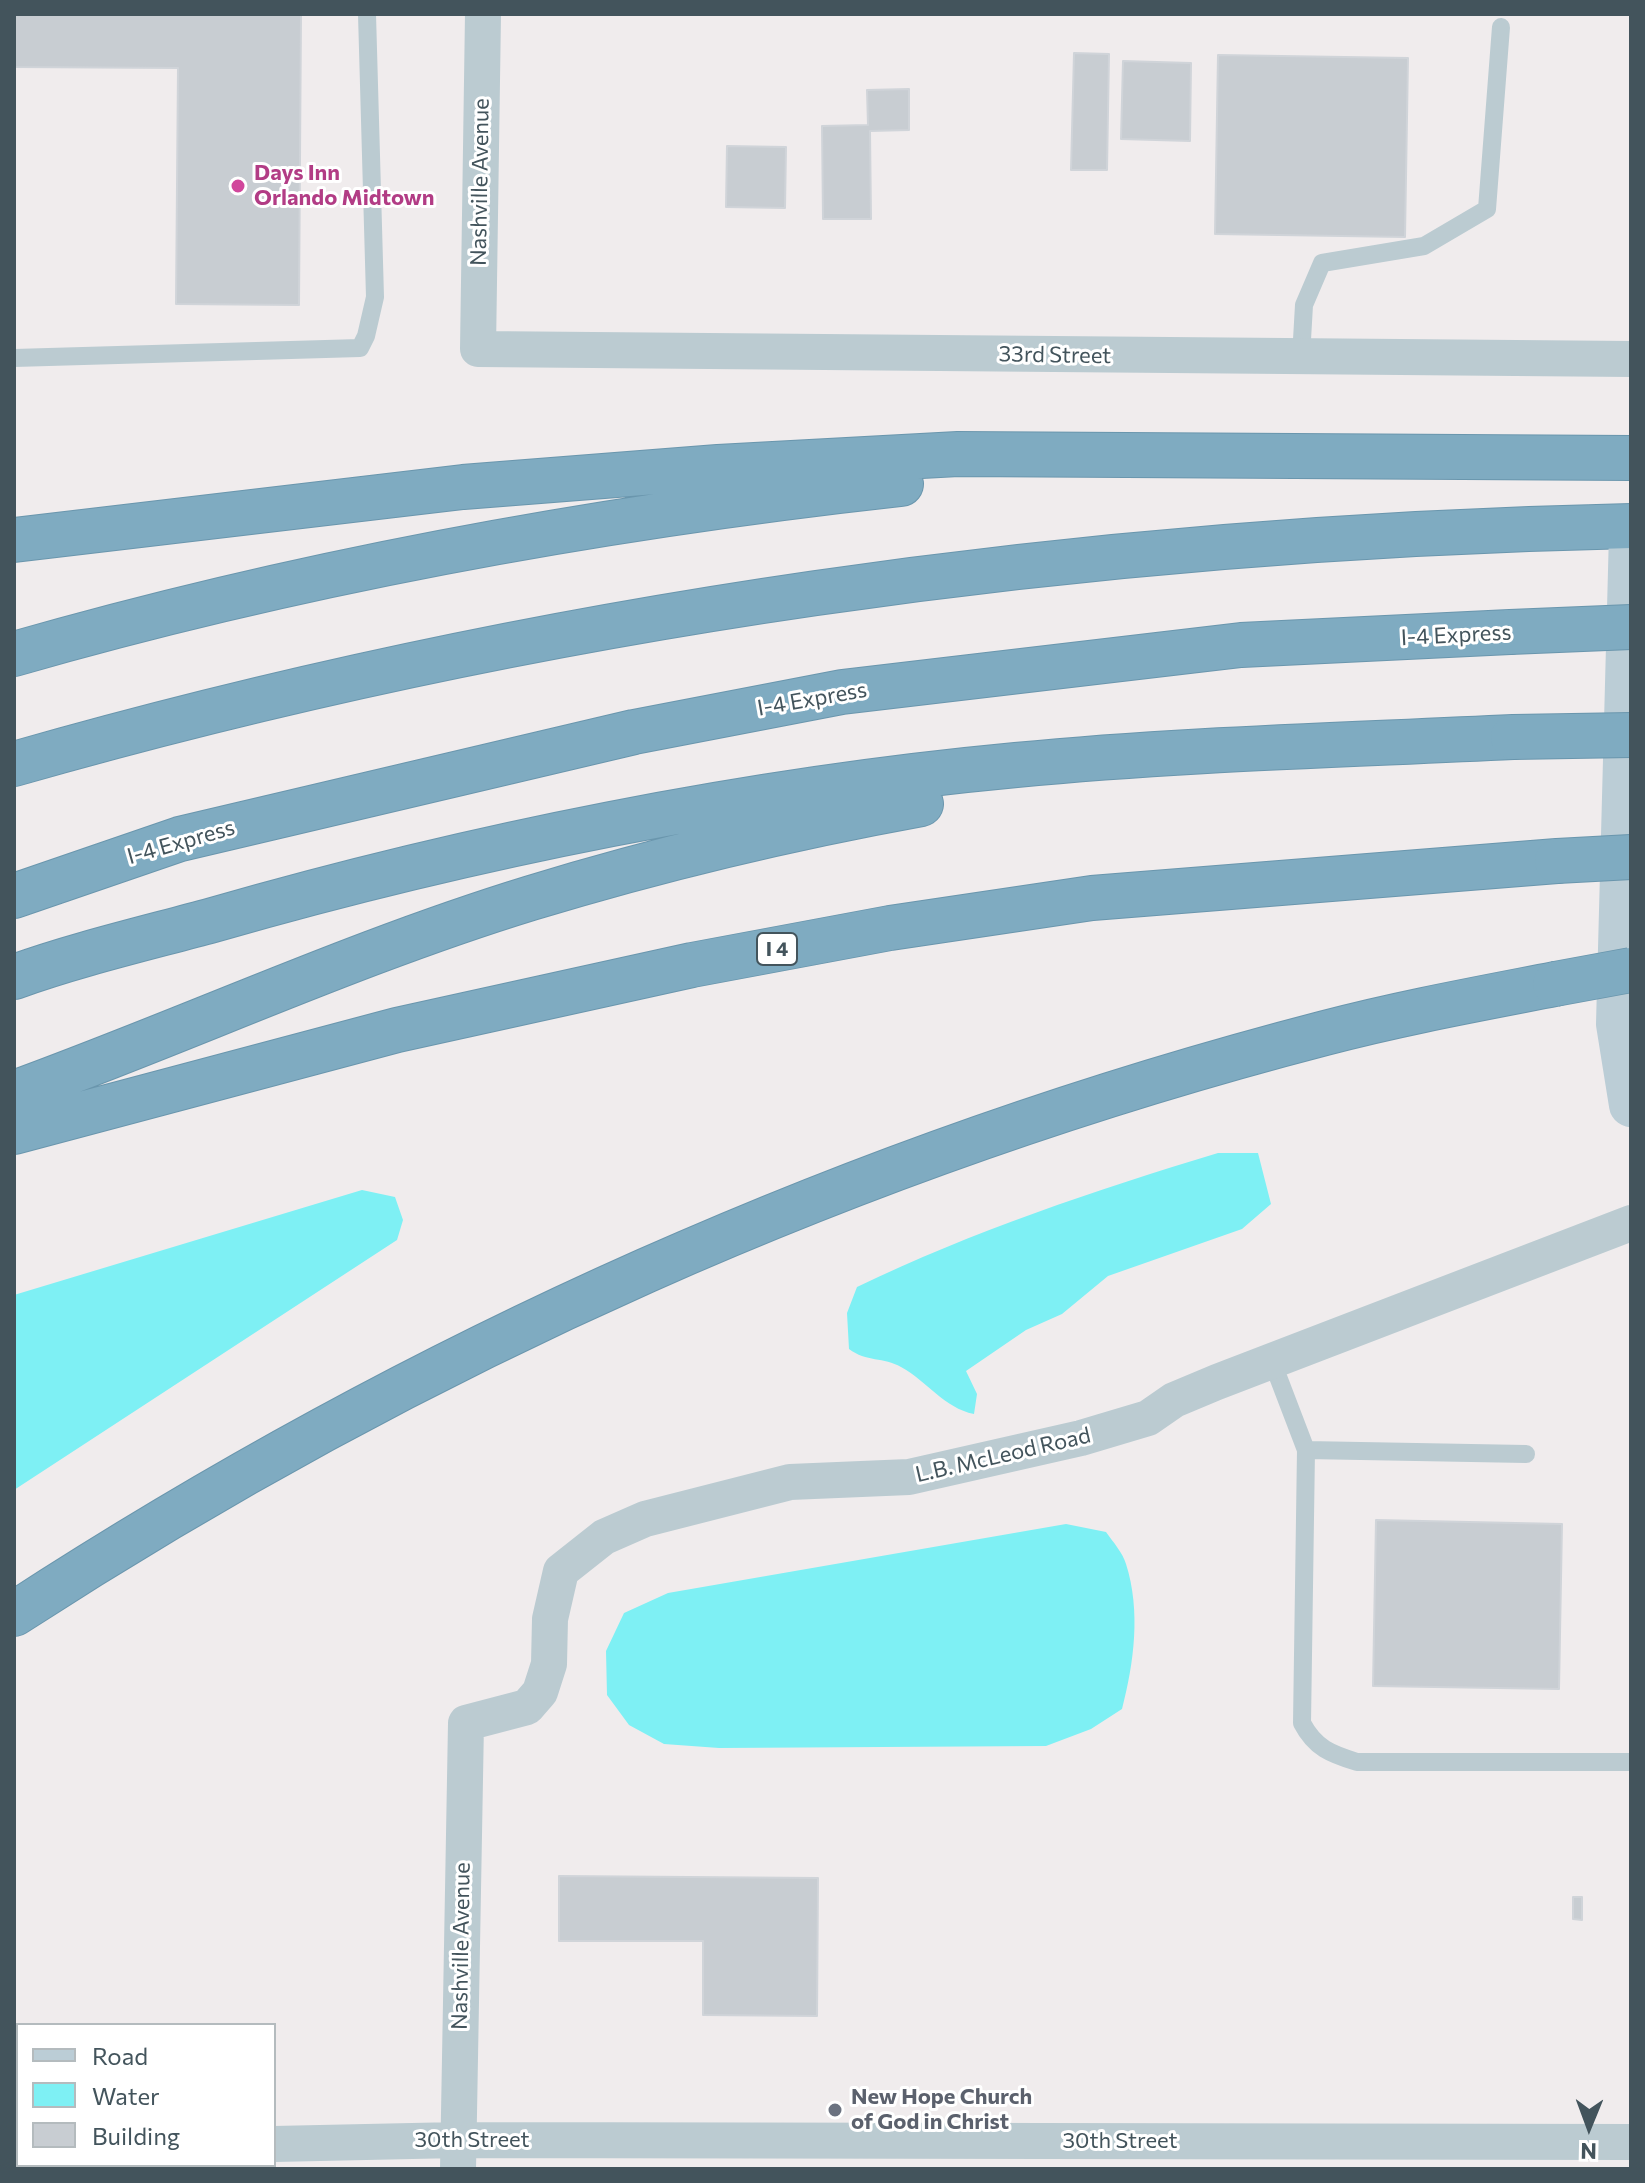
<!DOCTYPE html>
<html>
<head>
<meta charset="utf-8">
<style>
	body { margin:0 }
	#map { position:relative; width:1645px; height:2183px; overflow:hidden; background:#f0eced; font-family:Commissioner,sans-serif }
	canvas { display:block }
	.frame { position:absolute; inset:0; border:16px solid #43545c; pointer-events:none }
	.legend { position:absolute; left:16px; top:2023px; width:260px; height:144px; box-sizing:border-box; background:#fff; border:2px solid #b4bbbe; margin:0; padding:10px 14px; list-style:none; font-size:24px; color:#43545c }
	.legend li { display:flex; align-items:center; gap:16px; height:40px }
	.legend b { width:40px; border:2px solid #b4bbbe }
	.north { position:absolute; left:1549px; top:2087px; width:80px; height:80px; -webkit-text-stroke:6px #fff; paint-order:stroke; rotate:181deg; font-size:22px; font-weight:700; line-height:32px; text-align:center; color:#43545c }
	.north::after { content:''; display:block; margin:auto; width:28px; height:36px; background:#43545c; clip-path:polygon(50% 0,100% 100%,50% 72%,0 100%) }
</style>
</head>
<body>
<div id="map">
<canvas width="1645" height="2183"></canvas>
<div class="frame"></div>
<ul class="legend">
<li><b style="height:10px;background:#bbcdd6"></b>Road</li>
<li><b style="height:22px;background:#7ef0f4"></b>Water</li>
<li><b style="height:22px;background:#c8cdd2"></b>Building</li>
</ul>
<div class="north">N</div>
</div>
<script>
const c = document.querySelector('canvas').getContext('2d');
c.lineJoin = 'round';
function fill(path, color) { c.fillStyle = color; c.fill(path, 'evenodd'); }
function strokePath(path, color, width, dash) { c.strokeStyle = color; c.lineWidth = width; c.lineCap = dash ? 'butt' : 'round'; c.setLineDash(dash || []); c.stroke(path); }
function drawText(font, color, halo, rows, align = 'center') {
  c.font = font + ' Commissioner,sans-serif'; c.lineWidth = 6; c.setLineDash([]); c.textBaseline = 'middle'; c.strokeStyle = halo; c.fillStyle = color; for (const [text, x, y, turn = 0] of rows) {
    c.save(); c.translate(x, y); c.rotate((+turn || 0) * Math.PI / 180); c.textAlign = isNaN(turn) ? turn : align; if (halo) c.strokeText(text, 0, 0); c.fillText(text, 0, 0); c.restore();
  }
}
const water = new Path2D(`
	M 1218,1153 L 1258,1153 L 1271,1204 L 1242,1229 L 1108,1276 L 1062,1314 L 1026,1330 L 966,1371 L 977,1394 L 974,1414 C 944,1408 927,1381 901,1367 C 884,1357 866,1362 849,1349 L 847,1313 L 857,1287 C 973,1231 1096,1190 1218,1153 Z
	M 362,1190 L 395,1197 L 403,1220 L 397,1240 L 14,1490 L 14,1295 Z
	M 1066,1524 L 1106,1532 C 1113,1542 1123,1553 1126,1564 C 1141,1611 1134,1663 1122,1709 L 1091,1729 L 1046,1746 L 719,1748 L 664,1744 L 629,1725 L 607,1695 L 606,1651 L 624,1613 L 668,1593 Z`);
const building = new Path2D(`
	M 14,14 L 301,14 L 299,305 L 176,304 L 178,68 L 14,67 Z
	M 1074,53 L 1109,54 L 1107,170 L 1071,170 Z
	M 1218,55 L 1408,58 L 1405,237 L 1215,234 Z
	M 1123,61 L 1191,63 L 1190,141 L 1121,139 Z
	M 909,89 L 909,130 L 870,131 L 871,219 L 823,219 L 822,126 L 868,125 L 867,90 Z
	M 727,146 L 786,147 L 785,208 L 726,207 Z
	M 1376,1520 L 1562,1524 L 1559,1689 L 1373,1686 Z
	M 559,1876 L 818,1878 L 817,2016 L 703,2015 L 703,1941 L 559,1941 Z
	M 1573,1897 L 1582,1897 L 1582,1920 L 1573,1919 Z`);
const lane = new Path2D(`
	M 1301,357 L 1304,305 L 1322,263 L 1424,246 L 1487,209 L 1501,27
	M 14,358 L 360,348 L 366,336 L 375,297 L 367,14
	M 1272,1361 L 1306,1450 L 1302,1723 C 1315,1748 1331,1754 1357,1762 L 1631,1762
	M 1306,1450 L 1526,1454`);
const street = new Path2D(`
	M 483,14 L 478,349 L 1631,359
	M 274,2144 L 458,2140 L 1631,2142
	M 14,2150 L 18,2149
	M 458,2169 L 466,1723 L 527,1707 L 540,1692 L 549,1664 L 550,1619 L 561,1571 L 604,1537 L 645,1519 L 790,1482 L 909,1477 L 1081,1438 L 1148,1418 L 1174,1400 L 1217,1382 L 1631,1223`);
const secondary = new Path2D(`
	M 1631,533 L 1618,1024 L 1631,1105`);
const highway = new Path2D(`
	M 14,540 L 463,487 L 718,467 L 958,454 L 1631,458
	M 14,654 C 303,571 602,517 901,484
	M 14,764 C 538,614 1086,538 1631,526
	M 14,896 L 180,839 L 634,732 L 842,692 L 1241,645 L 1510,632
	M 14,977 C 78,954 147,938 213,920 C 470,846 749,790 1016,765 C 1181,749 1347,745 1513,737
	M 14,1093 C 187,1030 355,952 531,898 C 659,859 789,828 921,804
	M 14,1132 L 397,1030 L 692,965 L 890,928 L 1092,898 L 1557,861
	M 14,1614 C 417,1352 859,1154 1325,1033 C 1401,1013 1478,999 1555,984`);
const highwayBridge = new Path2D(`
	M 1510,632 L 1631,627
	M 1513,737 L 1631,735
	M 1557,861 L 1631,857
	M 1555,984 L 1631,970`);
const markers = [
	[238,186,8,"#d1479c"],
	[835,2110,8,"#6b7280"]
];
const shields = [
	[777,949,40]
];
const shieldNames = [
	["I 4",777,949]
];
const hotelNames = [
	["Days Inn",254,173],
	["Orlando Midtown",254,198]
];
const streetNames = [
	["Nashville Avenue",480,182,-89],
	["33rd Street",1055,355,1],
	["I-4 Express",1456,635,-3],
	["I-4 Express",812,699,-10],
	["I-4 Express",181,842,-16],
	["L.B. McLeod Road",1003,1455,-13],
	["Nashville Avenue",461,1946,-89],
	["30th Street",472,2140],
	["30th Street",1120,2141]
];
const worshipNames = [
	["New Hope Church",851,2097],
	["of God in Christ",851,2122]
];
fill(water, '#7ef0f4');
fill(building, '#c8cdd2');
strokePath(building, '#d0d4d9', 2);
strokePath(highway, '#6a96ad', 46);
strokePath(lane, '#bbcbd1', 18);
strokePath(street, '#bbcbd1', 36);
strokePath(secondary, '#bbcdd6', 44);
strokePath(highway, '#7fabc1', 44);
strokePath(highwayBridge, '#6a96ad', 46, []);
strokePath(highwayBridge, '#7fabc1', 44);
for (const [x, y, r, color] of markers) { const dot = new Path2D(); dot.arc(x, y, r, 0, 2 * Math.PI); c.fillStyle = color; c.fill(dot); strokePath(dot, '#fff', 3); }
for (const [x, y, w] of shields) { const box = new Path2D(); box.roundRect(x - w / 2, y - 16, w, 32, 6); c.fillStyle = '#fff'; c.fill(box); strokePath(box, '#43545c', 2); }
drawText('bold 20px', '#43545c', null, shieldNames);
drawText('bold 22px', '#b23c85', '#fff', hotelNames, 'left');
drawText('22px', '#43545c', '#fff', streetNames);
drawText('bold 22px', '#5b616d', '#fff', worshipNames, 'left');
</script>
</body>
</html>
